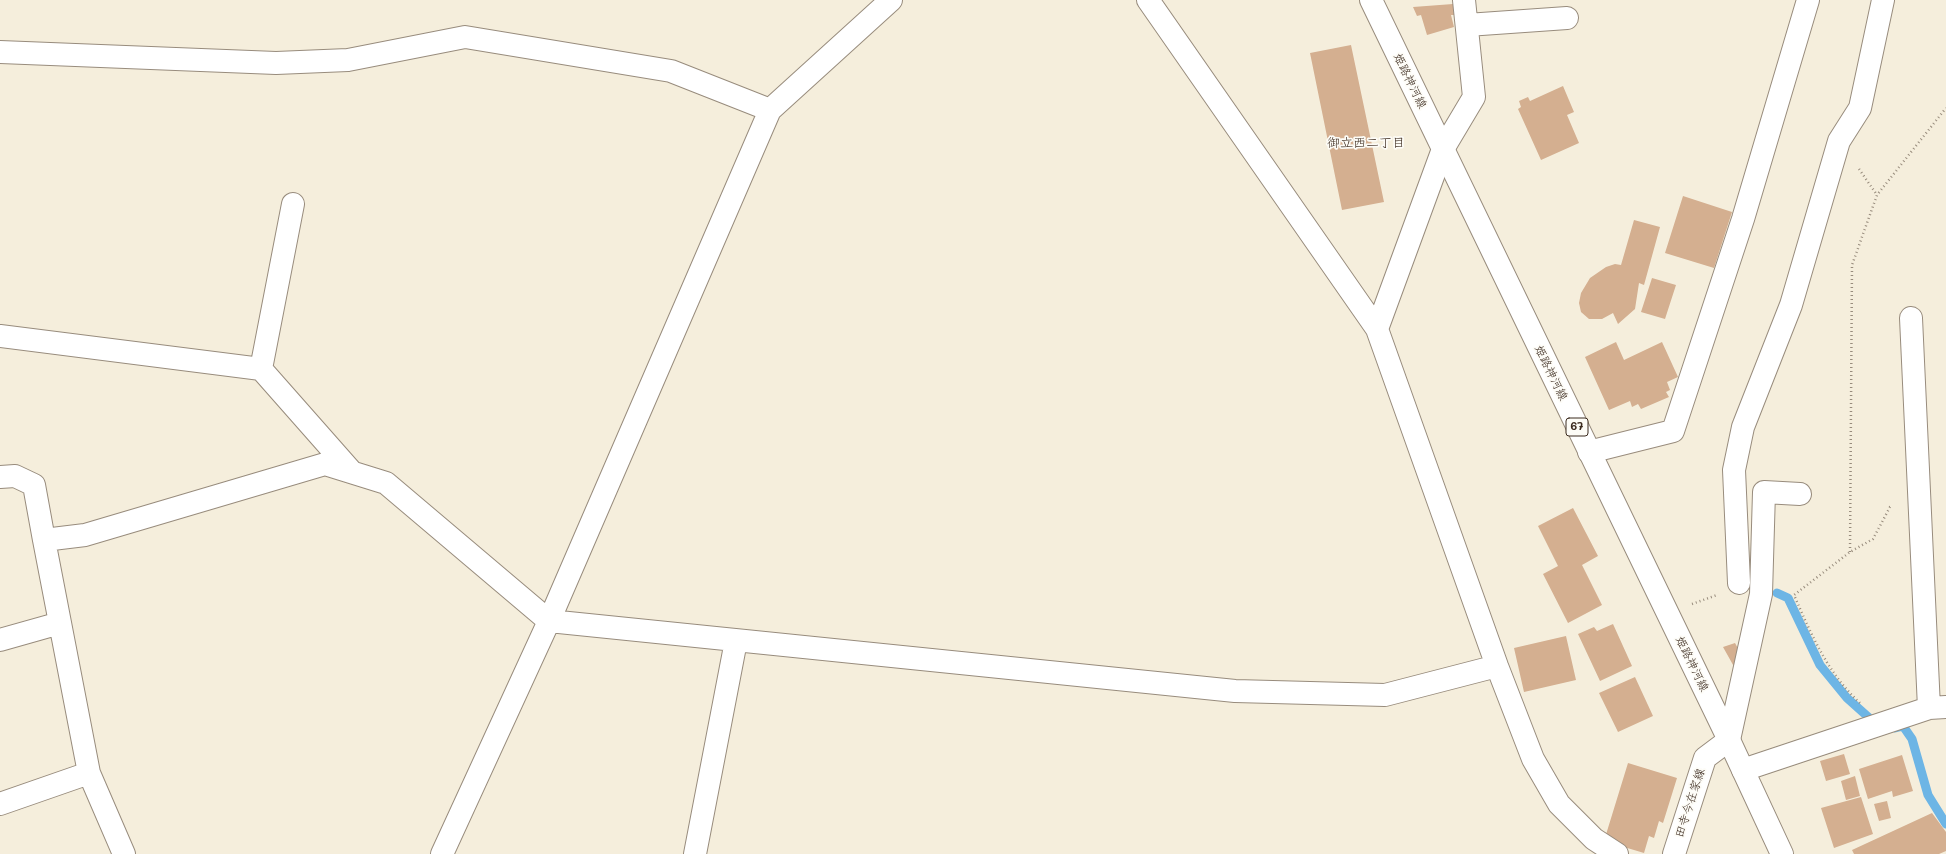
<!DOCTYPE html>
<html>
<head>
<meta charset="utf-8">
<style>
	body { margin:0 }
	canvas { display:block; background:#f5eedc }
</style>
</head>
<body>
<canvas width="1946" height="854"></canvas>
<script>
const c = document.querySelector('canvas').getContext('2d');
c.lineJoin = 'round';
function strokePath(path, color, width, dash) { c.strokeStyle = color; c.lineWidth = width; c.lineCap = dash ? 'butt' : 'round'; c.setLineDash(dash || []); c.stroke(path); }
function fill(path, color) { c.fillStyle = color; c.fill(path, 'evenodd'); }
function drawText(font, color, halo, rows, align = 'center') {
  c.font = font + ' Mali,"Klee One",sans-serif'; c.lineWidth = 3.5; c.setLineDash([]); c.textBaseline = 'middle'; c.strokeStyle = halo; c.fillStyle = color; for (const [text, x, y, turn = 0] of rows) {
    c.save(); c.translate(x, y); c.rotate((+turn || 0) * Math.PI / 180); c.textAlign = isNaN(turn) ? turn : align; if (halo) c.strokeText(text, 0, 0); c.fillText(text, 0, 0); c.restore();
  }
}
const stream = new Path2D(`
	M 1777,593 L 1788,598 L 1820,665 L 1847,698 L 1876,724
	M 1895,728 L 1903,726 L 1912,739 L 1928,795 L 1946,824`);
const building = new Path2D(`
	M 1453,4 L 1454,15 L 1451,15 L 1454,27 L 1427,35 L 1421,15 L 1417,16 L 1413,7 Z
	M 1351,45 L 1384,202 L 1342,210 L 1310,53 Z
	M 1563,86 L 1574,112 L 1567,115 L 1579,143 L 1541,160 L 1518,109 L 1521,107 L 1519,101 L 1528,97 L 1530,101 Z
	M 1683,196 L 1732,212 L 1714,268 L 1665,253 Z
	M 1634,220 L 1660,227 L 1644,285 L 1639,283 L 1635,309 L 1618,324 L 1613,313 L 1602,319 L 1589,319 L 1581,312 L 1579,303 L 1581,293 L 1590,278 L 1606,267 L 1615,264 L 1621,265 Z
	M 1652,278 L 1676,285 L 1665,319 L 1641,312 Z
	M 1616,342 L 1624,360 L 1662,342 L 1678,377 L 1667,382 L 1670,390 L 1666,392 L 1669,397 L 1641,409 L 1638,404 L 1632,407 L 1630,401 L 1609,410 L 1585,357 Z
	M 1573,508 L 1598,556 L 1582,565 L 1602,605 L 1568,623 L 1543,574 L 1558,566 L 1538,526 Z
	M 1613,624 L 1632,666 L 1600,681 L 1578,634 L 1594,627 L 1597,631 Z
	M 1566,636 L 1576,680 L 1524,692 L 1514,648 Z
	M 1735,643 L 1741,654 L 1737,672 L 1723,647 Z
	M 1635,677 L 1653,716 L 1618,732 L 1599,693 Z
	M 1844,754 L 1850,774 L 1826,781 L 1820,761 Z
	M 1902,755 L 1913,791 L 1893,797 L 1892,791 L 1868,799 L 1859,769 Z
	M 1628,763 L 1677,778 L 1663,823 L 1659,821 L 1654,838 L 1649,836 L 1644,853 L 1604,841 Z
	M 1855,776 L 1860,796 L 1846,800 L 1841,781 Z
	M 1861,797 L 1873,834 L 1834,848 L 1821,808 Z
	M 1887,801 L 1891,818 L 1879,821 L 1874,804 Z
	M 1932,813 L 1946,832 L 1946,851 L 1939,854 L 1854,854 L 1852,850 Z`);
const path = new Path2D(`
	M 1859,169 L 1877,195
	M 1850,552 L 1852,265 L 1877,195 L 1946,108
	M 1692,604 L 1717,595
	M 1860,703 C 1828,674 1811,634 1794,595 L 1850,552 L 1873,539 L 1890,507 L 1893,506`);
const street = new Path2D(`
	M 1148,0 L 1377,329 L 1497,666 L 1533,759 L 1559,804 L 1594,839 L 1617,854
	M 1467,25 L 1567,18
	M 0,52 L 276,63 L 348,60 L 465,37 L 671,71 L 770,110 L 891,0
	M 1911,318 L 1929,708
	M 1377,329 L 1443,149 L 1474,97 L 1464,0
	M 0,336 L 261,369 L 351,471
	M 261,369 L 293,204
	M 1589,452 L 1673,431 L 1743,219 L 1808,0
	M 0,477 L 15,476 L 34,485 L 44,540 L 85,535 L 325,464 L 386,483 L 549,621 L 1235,691 L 1385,695 L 1497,666
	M 44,540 L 89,773 L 124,854
	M 1739,583 L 1734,470 L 1743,427 L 1791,305 L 1839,141 L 1860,108 L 1883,0
	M 0,640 L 60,623
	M 1729,740 L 1761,594 L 1764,492 L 1800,494
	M 1743,770 L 1929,708 L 1946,707
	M 0,804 L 89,773
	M 442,854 L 549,621 L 770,110
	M 695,854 L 736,641`);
const secondary = new Path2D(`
	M 1674,854 L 1705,758 L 1729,740`);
const primary = new Path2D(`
	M 1371,0 L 1729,740 L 1782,854`);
const shields = [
	[1577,427,22]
];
const shieldNames = [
	["67",1577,427]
];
const streetNames = [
	["姫路神河線",1410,81,64],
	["姫路神河線",1551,373,64],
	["姫路神河線",1692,664,64],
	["田寺今在家線",1690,803,-72]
];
const neighbourhoodNames = [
	["御立西二丁目",1366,143]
];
strokePath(stream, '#6db5e5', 9);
fill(building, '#d4af90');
strokePath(street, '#988c7d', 24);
strokePath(secondary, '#988c7d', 24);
strokePath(primary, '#988c7d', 24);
strokePath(path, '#988c7d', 2.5, [1, 3]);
strokePath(street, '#fff', 22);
strokePath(secondary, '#fff', 22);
strokePath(primary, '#fff', 22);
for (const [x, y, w] of shields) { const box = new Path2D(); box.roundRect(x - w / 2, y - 9, w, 18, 3); c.fillStyle = '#fdfcf7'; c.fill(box); strokePath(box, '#3b2a1e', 1); }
drawText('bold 11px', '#3b2a1e', null, shieldNames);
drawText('12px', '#3b2a1e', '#fdfcf7', streetNames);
drawText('13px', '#3b2a1e', '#fdfcf7', neighbourhoodNames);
</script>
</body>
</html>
